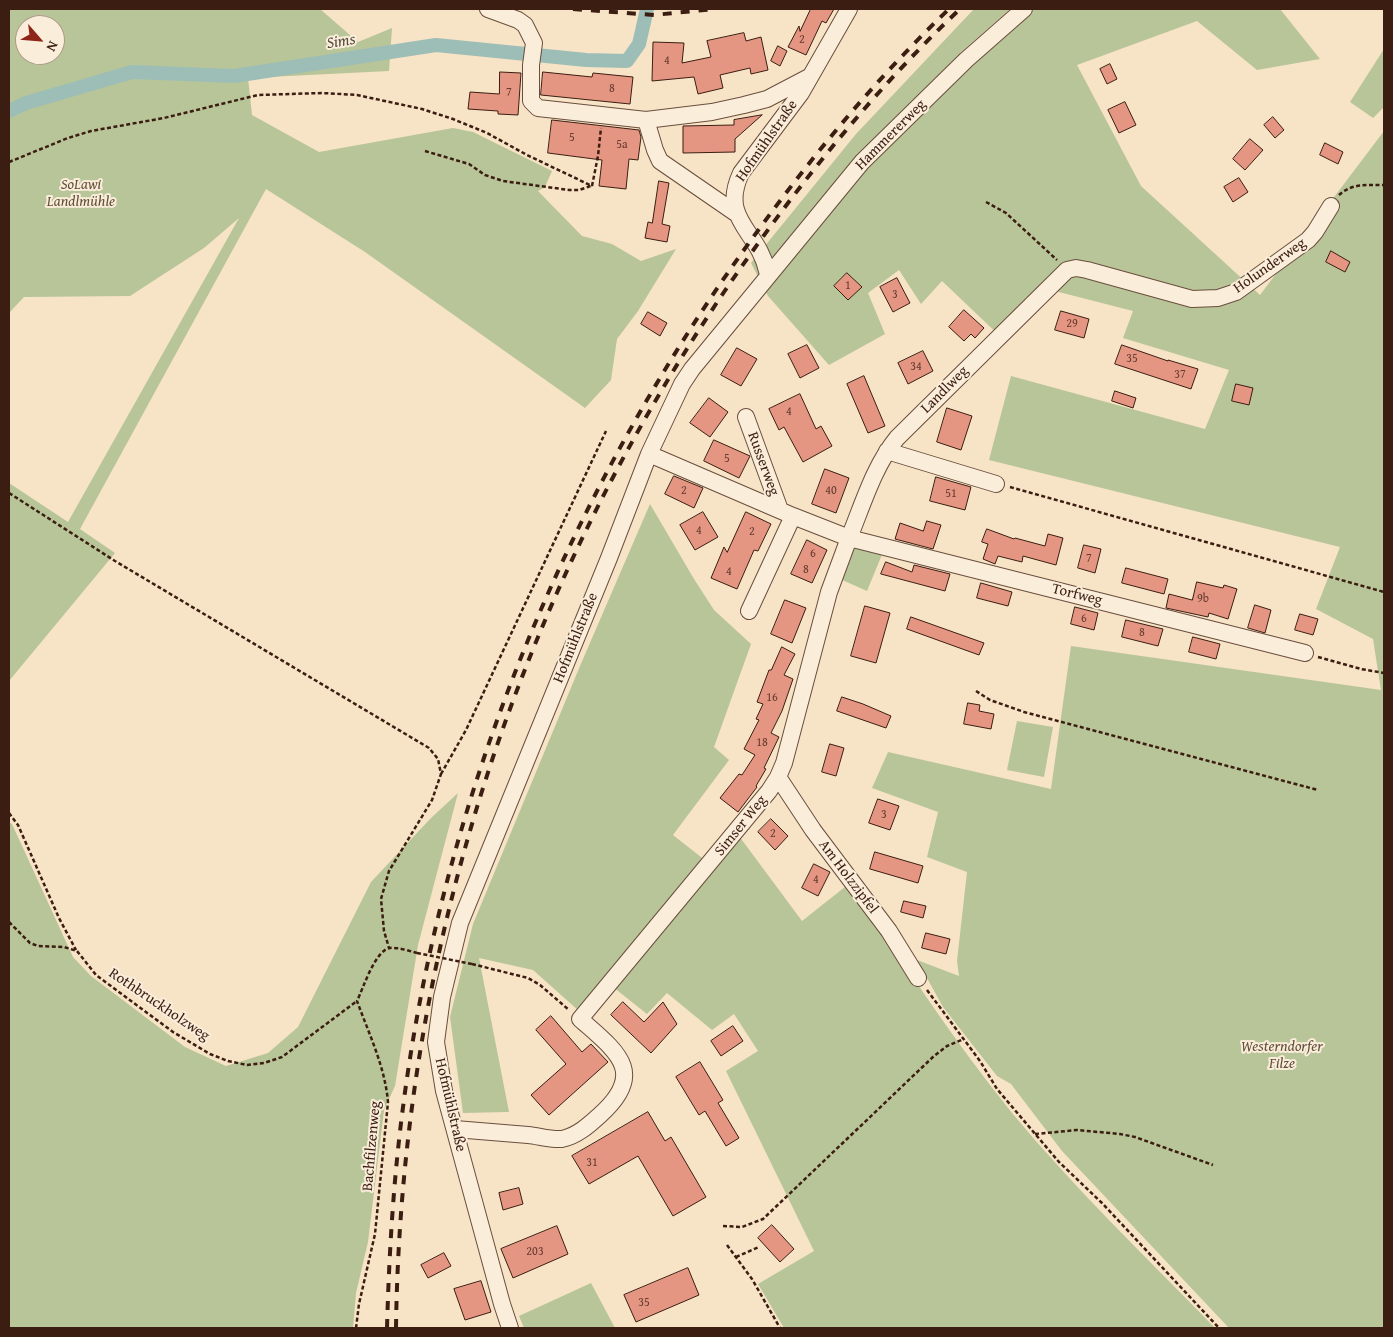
<!DOCTYPE html>
<html>
<head>
<meta charset="utf-8">
<style>
	body { margin:0 }
	#map { position:relative; width:1393px; height:1337px; overflow:hidden; background:#f7e3c6; font-family:"Gentium Book Plus",serif }
	canvas { display:block }
	.frame { position:absolute; inset:0; border:10px solid #3b1d11; pointer-events:none }
	.north { position:absolute; left:15px; top:15px; width:50px; height:50px; box-sizing:border-box; background:#faedda; border:1px solid #ae9a8a; border-radius:50%; rotate:117deg; font-size:14px; font-weight:700; line-height:20px; text-align:center; color:#3b1d11 }
	.north::after { content:''; display:block; margin:auto; width:18px; height:22px; background:#8f2418; clip-path:polygon(50% 0,100% 100%,50% 72%,0 100%) }
</style>
</head>
<body>
<div id="map">
<canvas width="1393" height="1337"></canvas>
<div class="frame"></div>
<div class="north">N</div>
</div>
<script>
const c = document.querySelector('canvas').getContext('2d');
c.lineJoin = 'round';
function fill(path, color) { c.fillStyle = color; c.fill(path, 'evenodd'); }
function strokePath(path, color, width, dash) { c.strokeStyle = color; c.lineWidth = width; c.lineCap = dash ? 'butt' : 'round'; c.setLineDash(dash || []); c.stroke(path); }
function drawText(font, color, halo, rows, align = 'center') {
  c.font = font + ' "Gentium Book Plus",serif'; c.lineWidth = 4; c.setLineDash([]); c.textBaseline = 'middle'; c.strokeStyle = halo; c.fillStyle = color; for (const [text, x, y, turn = 0] of rows) {
    c.save(); c.translate(x, y); c.rotate((+turn || 0) * Math.PI / 180); c.textAlign = isNaN(turn) ? turn : align; if (halo) c.strokeText(text, 0, 0); c.fillText(text, 0, 0); c.restore();
  }
}
const green = new Path2D(`
	M 9,9 L 320,9 L 358,42 L 392,28 L 389,71 L 248,78 L 252,115 L 319,152 L 453,128 L 473,132 L 552,171 L 545,187 L 538,191 L 582,236 L 612,244 L 641,261 L 676,249 L 638,311 L 617,339 L 611,380 L 585,408 L 365,252 L 266,189 L 80,529 L 115,553 L 9,681 L 9,483 L 68,522 L 239,218 L 204,248 L 130,296 L 24,297 L 9,313 ZM 25,25 L 55,25 L 55,55 L 25,55 Z
	M 974,9 L 1010,9 L 960,53 L 968,65 L 1031,9 L 1280,9 L 1320,59 L 1257,70 L 1197,21 L 1077,65 L 1141,186 L 1260,295 L 1384,131 L 1384,1328 L 1229,1328 L 1062,1151 L 1011,1084 L 997,1076 L 943,1007 L 917,960 L 959,976 L 957,961 L 967,872 L 927,857 L 938,812 L 872,788 L 888,752 L 1051,789 L 1071,646 L 1381,690 L 1373,639 L 1316,609 L 1340,547 L 989,460 L 1011,376 L 1205,429 L 1229,370 L 1123,338 L 1133,311 L 1051,290 L 1003,339 L 942,281 L 921,304 L 899,270 L 868,293 L 885,334 L 829,365 L 768,296 L 751,263 L 856,134 Z
	M 1384,49 L 1384,107 L 1373,118 L 1350,102 Z
	M 650,504 L 694,579 L 714,610 L 751,644 L 714,747 L 729,760 L 673,835 L 706,861 L 579,1011 L 533,970 L 479,958 L 509,1112 L 463,1113 L 450,1017 L 473,924 L 580,666 Z
	M 854,546 L 883,552 L 867,591 L 840,579 Z
	M 1017,721 L 1053,727 L 1044,777 L 1007,770 Z
	M 458,793 L 418,945 L 395,1086 L 384,1110 L 368,1242 L 356,1293 L 353,1328 L 9,1328 L 9,822 L 12,824 L 73,957 L 91,976 L 185,1047 L 226,1066 L 268,1053 L 298,1027 L 371,882 L 431,818 Z
	M 739,836 L 802,921 L 850,883 C 902,961 953,1040 1012,1113 C 1075,1189 1147,1258 1215,1328 L 784,1328 L 758,1284 L 814,1251 L 726,1071 L 758,1051 L 734,1014 L 712,1030 L 667,993 L 647,1014 L 613,987 Z
	M 591,1283 L 615,1328 L 524,1328 L 519,1316 Z`);
const canal = new Path2D(`
	M 9,111 L 26,103 L 132,72 L 234,76 L 436,45 L 586,60 L 627,61 L 639,44 L 647,9`);
const building = new Path2D(`
	M 811,9 L 834,9 L 826,23 L 822,21 L 806,55 L 788,47 L 799,26 L 800,31 Z
	M 744,33 L 746,41 L 761,37 L 768,70 L 751,74 L 750,68 L 720,75 L 723,88 L 698,94 L 694,77 L 652,81 L 653,42 L 684,43 L 682,63 L 711,57 L 707,41 Z
	M 778,46 L 787,51 L 780,66 L 771,61 Z
	M 1110,64 L 1117,79 L 1107,84 L 1100,69 Z
	M 500,72 L 521,73 L 518,115 L 498,114 L 498,111 L 468,109 L 470,92 L 499,94 Z
	M 543,72 L 592,77 L 593,73 L 633,77 L 630,104 L 541,95 Z
	M 1125,102 L 1136,125 L 1119,133 L 1108,110 Z
	M 762,115 L 735,139 L 735,152 L 683,153 L 683,126 L 734,125 L 734,120 Z
	M 1273,117 L 1284,130 L 1275,138 L 1264,125 Z
	M 552,120 L 639,130 L 641,137 L 638,160 L 629,159 L 626,189 L 599,186 L 602,160 L 548,153 Z
	M 1250,139 L 1263,150 L 1245,170 L 1233,159 Z
	M 1325,143 L 1343,152 L 1338,164 L 1320,155 Z
	M 1239,178 L 1248,192 L 1233,202 L 1224,187 Z
	M 659,181 L 669,183 L 662,224 L 670,226 L 667,242 L 645,238 L 648,222 L 652,223 Z
	M 1331,251 L 1350,262 L 1345,272 L 1326,262 Z
	M 847,273 L 862,287 L 848,300 L 834,286 Z
	M 897,278 L 910,303 L 893,312 L 880,287 Z
	M 964,310 L 984,328 L 975,338 L 971,334 L 964,341 L 949,327 Z
	M 1061,311 L 1089,319 L 1084,338 L 1055,330 Z
	M 648,312 L 667,323 L 660,336 L 641,324 Z
	M 807,345 L 819,368 L 800,378 L 788,354 Z
	M 1122,345 L 1168,361 L 1168,360 L 1198,369 L 1191,389 L 1115,364 Z
	M 737,348 L 757,359 L 741,386 L 721,375 Z
	M 923,351 L 933,371 L 908,384 L 898,363 Z
	M 864,376 L 885,426 L 868,433 L 847,384 Z
	M 1236,384 L 1253,388 L 1249,405 L 1232,401 Z
	M 1115,391 L 1136,398 L 1133,408 L 1112,401 Z
	M 800,394 L 816,429 L 821,426 L 832,446 L 803,462 L 784,427 L 779,430 L 769,409 Z
	M 709,398 L 728,412 L 710,437 L 690,423 Z
	M 947,408 L 972,416 L 961,450 L 937,442 Z
	M 714,440 L 750,456 L 739,478 L 704,461 Z
	M 825,469 L 849,478 L 836,513 L 812,504 Z
	M 674,476 L 703,488 L 694,508 L 665,494 Z
	M 936,477 L 971,487 L 965,510 L 930,501 Z
	M 703,512 L 718,537 L 695,550 L 680,525 Z
	M 746,512 L 771,524 L 758,551 L 754,550 L 737,589 L 711,578 L 724,547 L 727,552 Z
	M 927,521 L 941,525 L 933,549 L 895,539 L 900,523 L 923,531 Z
	M 987,529 L 1014,539 L 1015,538 L 1045,546 L 1048,534 L 1063,538 L 1056,565 L 1023,556 L 1022,562 L 998,556 L 995,564 L 983,559 L 988,544 L 982,542 Z
	M 807,540 L 827,550 L 812,583 L 791,574 Z
	M 1084,545 L 1101,549 L 1095,573 L 1078,568 Z
	M 886,562 L 912,572 L 914,565 L 950,574 L 945,591 L 881,574 Z
	M 1126,568 L 1168,579 L 1164,594 L 1122,583 Z
	M 1197,582 L 1223,588 L 1224,585 L 1237,589 L 1228,619 L 1209,613 L 1208,617 L 1166,608 L 1169,594 L 1192,600 Z
	M 981,583 L 1012,592 L 1008,606 L 977,598 Z
	M 785,600 L 806,608 L 792,643 L 771,634 Z
	M 1255,605 L 1271,610 L 1265,633 L 1248,628 Z
	M 865,606 L 890,613 L 876,663 L 851,656 Z
	M 1075,607 L 1098,613 L 1094,630 L 1071,624 Z
	M 1300,614 L 1318,619 L 1313,635 L 1295,630 Z
	M 911,617 L 984,643 L 979,655 L 907,629 Z
	M 1126,620 L 1163,629 L 1158,646 L 1122,637 Z
	M 1193,637 L 1220,644 L 1216,659 L 1189,652 Z
	M 782,647 L 795,654 L 784,675 L 793,679 L 782,711 L 771,733 L 779,737 L 764,768 L 766,769 L 756,786 L 757,787 L 738,812 L 720,798 L 739,774 L 742,775 L 755,755 L 744,749 L 759,720 L 756,719 L 763,704 L 757,702 L 769,670 L 771,670 Z
	M 842,697 L 863,704 L 891,716 L 886,728 L 837,711 Z
	M 968,703 L 980,705 L 979,711 L 994,714 L 991,729 L 964,724 Z
	M 830,744 L 844,748 L 836,776 L 822,772 Z
	M 878,799 L 899,806 L 890,830 L 869,823 Z
	M 771,819 L 788,836 L 775,850 L 758,832 Z
	M 875,852 L 923,866 L 918,883 L 870,869 Z
	M 814,864 L 830,872 L 818,896 L 802,888 Z
	M 904,901 L 926,906 L 923,918 L 901,912 Z
	M 926,933 L 950,939 L 946,954 L 922,948 Z
	M 623,1002 L 644,1022 L 663,1002 L 677,1024 L 651,1053 L 611,1015 Z
	M 551,1016 L 582,1052 L 591,1044 L 608,1062 L 549,1115 L 531,1095 L 566,1064 L 536,1030 Z
	M 733,1026 L 743,1041 L 721,1056 L 711,1041 Z
	M 700,1062 L 723,1100 L 718,1103 L 739,1138 L 726,1146 L 705,1111 L 699,1115 L 676,1077 Z
	M 648,1112 L 665,1141 L 671,1137 L 706,1197 L 673,1216 L 638,1156 L 589,1184 L 572,1156 Z
	M 519,1188 L 523,1204 L 503,1210 L 499,1193 Z
	M 772,1225 L 794,1249 L 780,1262 L 758,1238 Z
	M 557,1226 L 568,1254 L 513,1278 L 501,1249 Z
	M 444,1253 L 451,1266 L 428,1278 L 421,1265 Z
	M 688,1268 L 699,1295 L 636,1322 L 624,1295 Z
	M 481,1281 L 491,1312 L 465,1320 L 454,1289 Z`);
const path = new Path2D(`
	M 425,151 L 469,164 L 485,175 L 503,181 L 569,190 L 579,190 L 591,186
	M 9,162 L 68,138 L 91,131 L 164,118 L 258,95 L 322,93 L 357,95 L 422,109 L 453,119 L 487,133 L 527,155 L 592,186
	M 592,186 L 598,156 L 601,128
	M 1339,195 C 1352,183 1367,185 1384,185
	M 986,202 L 1006,213 L 1057,260
	M 1010,487 L 1384,592
	M 9,493 L 115,561 L 429,748 L 438,759 L 441,774 L 432,800 L 389,871 L 381,899 L 384,931 L 389,948
	M 1318,657 L 1361,669 L 1384,673
	M 976,691 L 990,700 L 1024,712 L 1318,790
	M 441,774 L 466,730 L 606,431
	M 9,813 L 18,825 L 59,918 L 76,950
	M 9,922 L 30,943 L 38,946 L 64,947 L 77,951 L 96,975 L 173,1032 L 210,1054 L 228,1061 L 247,1065 L 264,1063 L 282,1057 L 357,1001
	M 472,964 L 528,978 L 540,985 L 569,1010
	M 927,990 L 980,1061 L 997,1089 L 1059,1162 L 1102,1203 L 1219,1328
	M 1035,1134 L 1077,1130 L 1120,1134 L 1135,1137 L 1213,1165
	M 723,1226 L 742,1227 L 763,1219 L 934,1056 L 947,1046 L 964,1039
	M 727,1245 L 752,1279 L 780,1328
	M 736,1257 L 759,1247
	M 356,1328 L 359,1304 L 375,1234 L 388,1102 C 385,1067 369,1034 357,1001 C 363,989 375,950 390,948 C 398,947 409,951 417,953`);
const minor = new Path2D(`
	M 488,9 L 518,20 L 525,25 L 534,43 L 531,65 L 531,101 L 538,108 L 646,120 L 712,112 L 744,105 L 767,99 L 809,77
	M 646,120 L 655,150 L 660,161 L 737,214
	M 771,273 L 767,271 C 759,231 719,220 741,173 L 801,93 L 849,9
	M 746,417 L 780,510
	M 887,451 L 996,484
	M 749,611 L 793,516
	M 1305,653 L 849,538 C 863,504 874,466 897,438 L 1067,270 L 1076,268 L 1087,270 L 1192,299 L 1218,298 L 1236,292 L 1308,240 L 1315,232 L 1331,206
	M 778,777 L 813,830 L 889,931 L 918,978
	M 455,1129 C 479,1131 504,1133 528,1135 C 539,1136 550,1140 562,1139 C 577,1136 589,1125 600,1115 C 648,1072 616,1051 580,1019 L 769,791 L 778,777 L 784,763 L 829,592 L 849,538 L 793,516 L 649,454
	M 510,1328 L 502,1304 L 444,1091 L 436,1042 L 442,997 L 460,923 L 609,558 L 649,454 L 682,384 L 692,369 L 862,162 L 966,60 L 1024,9`);
const rail = new Path2D(`
	M 573,9 L 654,15 L 714,9
	M 387,1328 C 389,1257 393,1186 402,1115 C 439,818 551,534 718,287 C 786,188 862,92 949,9
	M 396,1328 C 401,956 515,601 724,292 C 793,191 871,93 960,9`);
const pathBridge = new Path2D(`
	M 417,953 L 472,964`);
const numberNames = [
	["2",802,40],
	["4",667,61],
	["8",612,89],
	["7",509,93],
	["5",572,138],
	["5a",622,145],
	["1",848,286],
	["3",895,295],
	["29",1072,324],
	["35",1132,359],
	["34",916,367],
	["37",1180,375],
	["4",789,412],
	["5",727,459],
	["2",684,491],
	["40",831,491],
	["51",951,494],
	["4",699,531],
	["2",752,532],
	["6",813,554],
	["7",1089,559],
	["8",806,570],
	["4",729,572],
	["9b",1203,599],
	["6",1084,619],
	["8",1142,633],
	["16",772,698],
	["18",762,743],
	["3",884,815],
	["2",773,834],
	["4",816,880],
	["31",592,1163],
	["203",535,1252],
	["35",644,1303]
];
const streetNames = [
	["Hammererweg",891,135,-45],
	["Hofmühlstraße",767,141,-55],
	["Holunderweg",1270,266,-35],
	["Landlweg",945,390,-45],
	["Russerweg",763,464,70],
	["Torfweg",1077,595,14],
	["Hofmühlstraße",576,638,-68],
	["Simser Weg",741,826,-51],
	["Am Holzzipfel",848,877,53],
	["Rothbruckholzweg",159,1005,34],
	["Hofmühlstraße",450,1105,77],
	["Bachfilzenweg",372,1146,-85]
];
const parkNames = [
	["SoLawi",81,185],
	["Landlmühle",81,202],
	["Westerndorfer",1282,1047],
	["Filze",1282,1064]
];
const waterNames = [
	["Sims",341,42,-9]
];
fill(green, '#b8c598');
strokePath(canal, '#9dbeb6', 14);
fill(building, '#e49683');
strokePath(building, '#3b1d11', 1);
strokePath(minor, '#6a4e3e', 18);
strokePath(path, '#3b1d11', 2.5, [4, 2.5]);
strokePath(minor, '#faedda', 16);
strokePath(rail, '#3b1d11', 4, [9, 9]);
strokePath(pathBridge, '#3b1d11', 2.5, [4, 2.5]);
drawText('12px', '#653b2e', null, numberNames);
drawText('15px', '#3b1d11', '#faedda', streetNames);
drawText('italic 15px', '#604f3a', '#faedda', parkNames);
drawText('italic 16px', '#584d43', '#faedda', waterNames);
</script>
</body>
</html>
